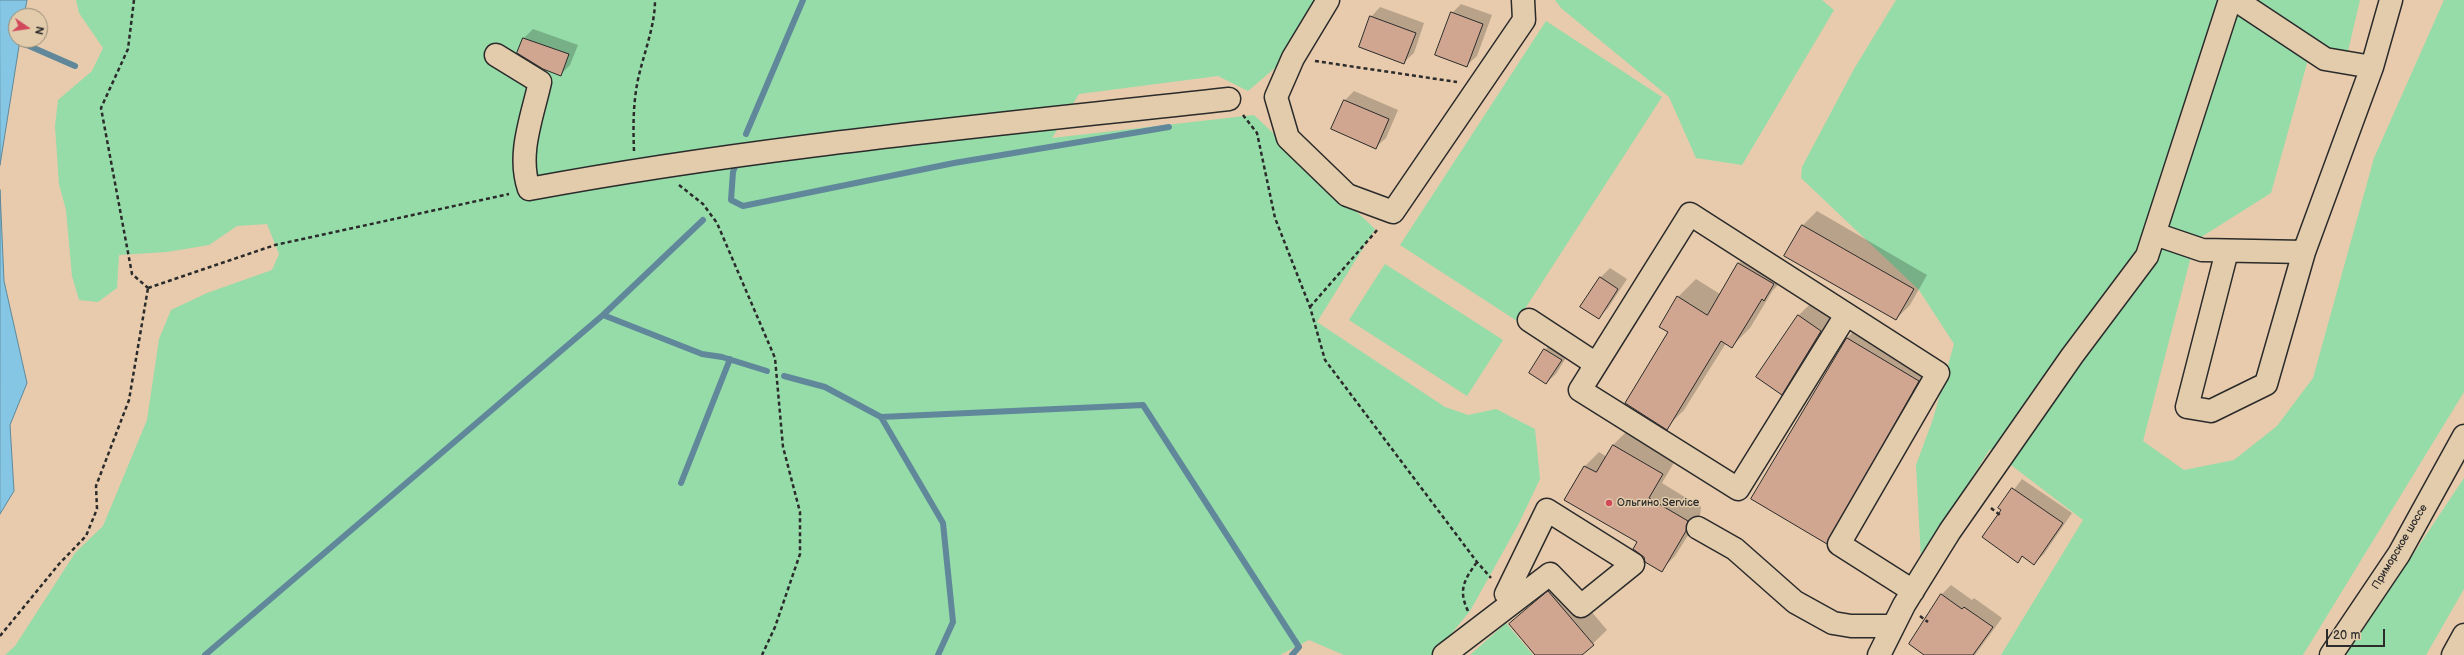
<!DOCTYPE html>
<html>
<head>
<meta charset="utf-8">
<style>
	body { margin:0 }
	#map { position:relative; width:2464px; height:655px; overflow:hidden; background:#e7cbac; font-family:"Balsamiq Sans",sans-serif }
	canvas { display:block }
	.north { position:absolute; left:8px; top:8px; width:40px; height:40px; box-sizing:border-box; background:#e3ccac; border:1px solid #998c78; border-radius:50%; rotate:103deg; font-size:11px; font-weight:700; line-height:16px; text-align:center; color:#2b2b2b }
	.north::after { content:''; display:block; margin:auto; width:14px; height:18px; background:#d1495b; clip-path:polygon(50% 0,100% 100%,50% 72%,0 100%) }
	.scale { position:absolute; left:2326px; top:629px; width:59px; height:18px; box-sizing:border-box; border:2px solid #2b2b2b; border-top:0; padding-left:5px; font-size:12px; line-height:14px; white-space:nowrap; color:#2b2b2b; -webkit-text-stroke:3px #e3ccac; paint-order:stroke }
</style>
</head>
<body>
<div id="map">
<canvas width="2464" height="655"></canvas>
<div class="north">N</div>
<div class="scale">20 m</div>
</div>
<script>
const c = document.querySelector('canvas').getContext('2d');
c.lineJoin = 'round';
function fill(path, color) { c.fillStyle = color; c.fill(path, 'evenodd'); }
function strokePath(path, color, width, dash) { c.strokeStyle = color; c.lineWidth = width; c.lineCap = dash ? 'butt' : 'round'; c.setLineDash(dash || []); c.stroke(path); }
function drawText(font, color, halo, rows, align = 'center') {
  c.font = font + ' "Balsamiq Sans",sans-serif'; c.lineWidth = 3; c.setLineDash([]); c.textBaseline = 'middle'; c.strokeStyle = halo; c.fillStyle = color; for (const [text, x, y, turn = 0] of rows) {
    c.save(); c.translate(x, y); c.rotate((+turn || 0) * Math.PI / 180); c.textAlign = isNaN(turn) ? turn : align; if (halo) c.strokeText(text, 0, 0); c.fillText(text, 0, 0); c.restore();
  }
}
const green = new Path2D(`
	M 76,0 L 1317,0 L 1283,61 L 1248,91 L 1218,76 L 1079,94 L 1052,138 L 1254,115 L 1375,229 L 1317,322 L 1445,407 L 1468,415 L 1496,409 L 1535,429 L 1540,479 L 1518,525 L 1470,611 L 1434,655 L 1344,655 L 1309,640 L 1280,655 L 5,655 L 15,646 L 75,553 L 103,526 L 147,420 L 159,339 L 171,310 L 207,293 L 272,270 L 279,254 L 267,224 L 237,226 L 209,245 L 167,252 L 119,255 L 117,288 L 98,302 L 79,300 L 72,276 L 66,210 L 59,184 L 55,126 L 58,100 L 92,71 L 103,48 L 79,13 Z
	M 1555,0 L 1822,0 L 1834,10 L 1742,165 L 1696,158 L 1669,97 L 1561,8 Z
	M 1896,0 L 2360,0 L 2348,51 L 2309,56 L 2271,193 L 2195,241 L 2143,441 L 2184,470 L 2234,460 L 2277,426 L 2313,378 L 2374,158 L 2444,0 L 2464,0 L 2464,392 L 2303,655 L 2001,655 L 2083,520 L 1990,449 L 1921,559 L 1916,465 L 1933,419 L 1954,344 L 1919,290 L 1801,178 L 1802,167 L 1854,69 Z
	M 1546,21 L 1662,97 L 1517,321 L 1400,245 Z
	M 1385,264 L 1503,340 L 1467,396 L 1349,320 Z
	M 2464,478 L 2464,589 L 2426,655 L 2346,655 Z
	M 1506,623 L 1533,655 L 1470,655 Z`);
const water = new Path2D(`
	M 0,0 L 27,0 L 24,16 L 16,16 L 16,40 L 20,40 L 0,165 Z
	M 0,190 L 4,281 L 27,383 L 10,425 L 14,491 L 0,514 Z`);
const shadow = new Path2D(`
	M 1461,4 L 1492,15 L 1477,56 L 1467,65 L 1452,13 Z
	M 1380,7 L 1424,23 L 1414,53 L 1404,62 L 1371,17 Z
	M 533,29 L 578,45 L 570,65 L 561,74 L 518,53 L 524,38 Z
	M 1354,91 L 1398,110 L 1386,138 L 1376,147 L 1332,129 L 1345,100 Z
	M 1817,211 L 1927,275 L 1910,305 L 1896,319 L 1803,225 Z
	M 1757,245 L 1782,281 L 1773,290 L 1750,328 L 1732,346 L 1726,343 L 1684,410 L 1666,428 L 1669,332 L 1678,297 L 1696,279 L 1720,294 L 1739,263 Z
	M 1610,268 L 1627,279 L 1608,308 L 1598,318 L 1601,277 Z
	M 1812,302 L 1835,317 L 1796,379 L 1782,393 L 1798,316 Z
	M 1861,324 L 1932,367 L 1840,529 L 1847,338 Z
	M 1554,340 L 1570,351 L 1556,374 L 1546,383 L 1545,350 Z
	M 1627,431 L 1676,459 L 1662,483 L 1701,507 L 1700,516 L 1675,556 L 1661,570 L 1638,542 L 1566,500 L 1585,466 L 1599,452 L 1607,457 L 1613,445 Z
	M 2022,479 L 2072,513 L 2044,554 L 2034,563 L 2023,556 L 2018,561 L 2002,509 L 2000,508 Z
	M 1563,578 L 1607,630 L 1581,655 L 1537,655 L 1510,624 Z
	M 1951,585 L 1972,600 L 1974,598 L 2002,618 L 1975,655 L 1926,655 L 1941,595 Z`);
const stream = new Path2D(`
	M 20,42 L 75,66
	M 746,134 L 803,0
	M 737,162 L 733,172 L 731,200 L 743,206 L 954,163 L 1169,127
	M 603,315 L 703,220
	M 784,376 L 825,387 L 881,417 L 1143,405 L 1299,647 L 1292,655
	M 881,417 L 943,523 L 953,622 L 938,655
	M 681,483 L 730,359
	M 205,655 L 603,315 L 702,354 L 722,357 L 767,371`);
const building = new Path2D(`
	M 1451,12 L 1483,24 L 1467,67 L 1435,55 Z
	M 1370,16 L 1416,33 L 1404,64 L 1359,47 Z
	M 523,38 L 569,54 L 561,76 L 543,69 L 517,53 Z
	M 1344,100 L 1389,119 L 1376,149 L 1331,129 Z
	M 1802,225 L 1914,289 L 1896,320 L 1784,256 Z
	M 1738,263 L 1774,284 L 1764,301 L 1762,299 L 1732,348 L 1721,341 L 1667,430 L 1625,403 L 1668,332 L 1659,327 L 1677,296 L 1707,315 Z
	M 1600,277 L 1618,289 L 1599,319 L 1580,307 Z
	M 1798,315 L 1821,331 L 1782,395 L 1756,377 Z
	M 1847,338 L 1919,381 L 1827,544 L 1751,499 Z
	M 1544,349 L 1562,360 L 1546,384 L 1529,373 Z
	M 1613,445 L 1663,474 L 1649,498 L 1688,521 L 1686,531 L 1662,572 L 1645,562 L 1644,557 L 1633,549 L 1637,542 L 1564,500 L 1584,466 L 1596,472 Z
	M 2012,488 L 2063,523 L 2034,565 L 2022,556 L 2018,563 L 1982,537 L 2001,510 L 1998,508 Z
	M 1548,591 L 1594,645 L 1582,655 L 1535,655 L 1509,624 Z
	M 1941,594 L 1962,609 L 1964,607 L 1993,627 L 1973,655 L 1924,655 L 1909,644 Z`);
const path = new Path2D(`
	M 134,0 L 128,49 L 101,108 L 132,274 L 148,288
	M 1315,61 L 1457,82
	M 1243,115 L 1257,133 L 1275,218 L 1310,307 L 1325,360 L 1477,562 L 1491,578
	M 634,151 C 633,126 633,100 639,75 C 645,50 655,25 655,0
	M 679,185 L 703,204 L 717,223 L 775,358 L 783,447 L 800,512 L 800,554 L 775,627 L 762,655
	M 148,288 L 275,245 L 509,194
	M 1310,307 L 1378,229
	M 1991,508 L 2000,515
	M 1468,611 C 1458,590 1464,580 1477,562
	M 1920,616 L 1928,622
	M 0,636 L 59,564 L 86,536 L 97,509 L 96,486 L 129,400 L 148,288`);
const minor = new Path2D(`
	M 1328,0 L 1293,58 L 1276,97 L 1288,138 L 1347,195 L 1393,212 L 1524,20 L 1523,0
	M 2236,0 L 2325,59 L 2372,67
	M 496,55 L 540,82 C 532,118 517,154 529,189 C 760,146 995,125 1229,99
	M 2155,234 L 2202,250 L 2304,252
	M 2227,251 L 2187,407 L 2211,411 L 2266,384 L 2304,252 L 2372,67 L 2391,0
	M 1846,315 L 1738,489 L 1580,390 L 1690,214 L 1938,373 L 1839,544 L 1913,591
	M 1529,320 L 1596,364
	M 1698,528 L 1735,549 L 1795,602 L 1833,623 L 1851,626 L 1893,626
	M 1444,655 L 1550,574 L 1581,606 L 1633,564 L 1547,510 L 1506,594 L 1513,601
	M 1879,655 L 1904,605 L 1950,531 L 2072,356 L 2147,256 L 2230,0`);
const major = new Path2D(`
	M 2331,655 L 2399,554 L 2464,436
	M 2453,655 L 2464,635`);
const markers = [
	[1609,503,4,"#d1495b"]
];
const poiNames = [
	["Ольгино Service",1617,503]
];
const streetNames = [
	["Приморское шоссе",2400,547,-59]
];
fill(green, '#95dca9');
fill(water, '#84c6e4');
strokePath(water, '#60889a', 1);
fill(shadow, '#0003');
strokePath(stream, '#60889a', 6);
fill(building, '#d0a691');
strokePath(building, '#2b2b2b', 1);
strokePath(minor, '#2b2b2b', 25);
strokePath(major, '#2b2b2b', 25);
strokePath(path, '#2b2b2b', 2.5, [4, 3]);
strokePath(minor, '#e3ccac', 22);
strokePath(major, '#e3ccac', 22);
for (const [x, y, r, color] of markers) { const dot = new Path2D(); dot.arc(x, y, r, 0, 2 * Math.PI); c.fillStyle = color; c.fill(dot); strokePath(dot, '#e3ccac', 1.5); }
drawText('11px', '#2b2b2b', '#e3ccac', poiNames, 'left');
drawText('11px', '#2b2b2b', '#e3ccac', streetNames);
</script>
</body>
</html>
